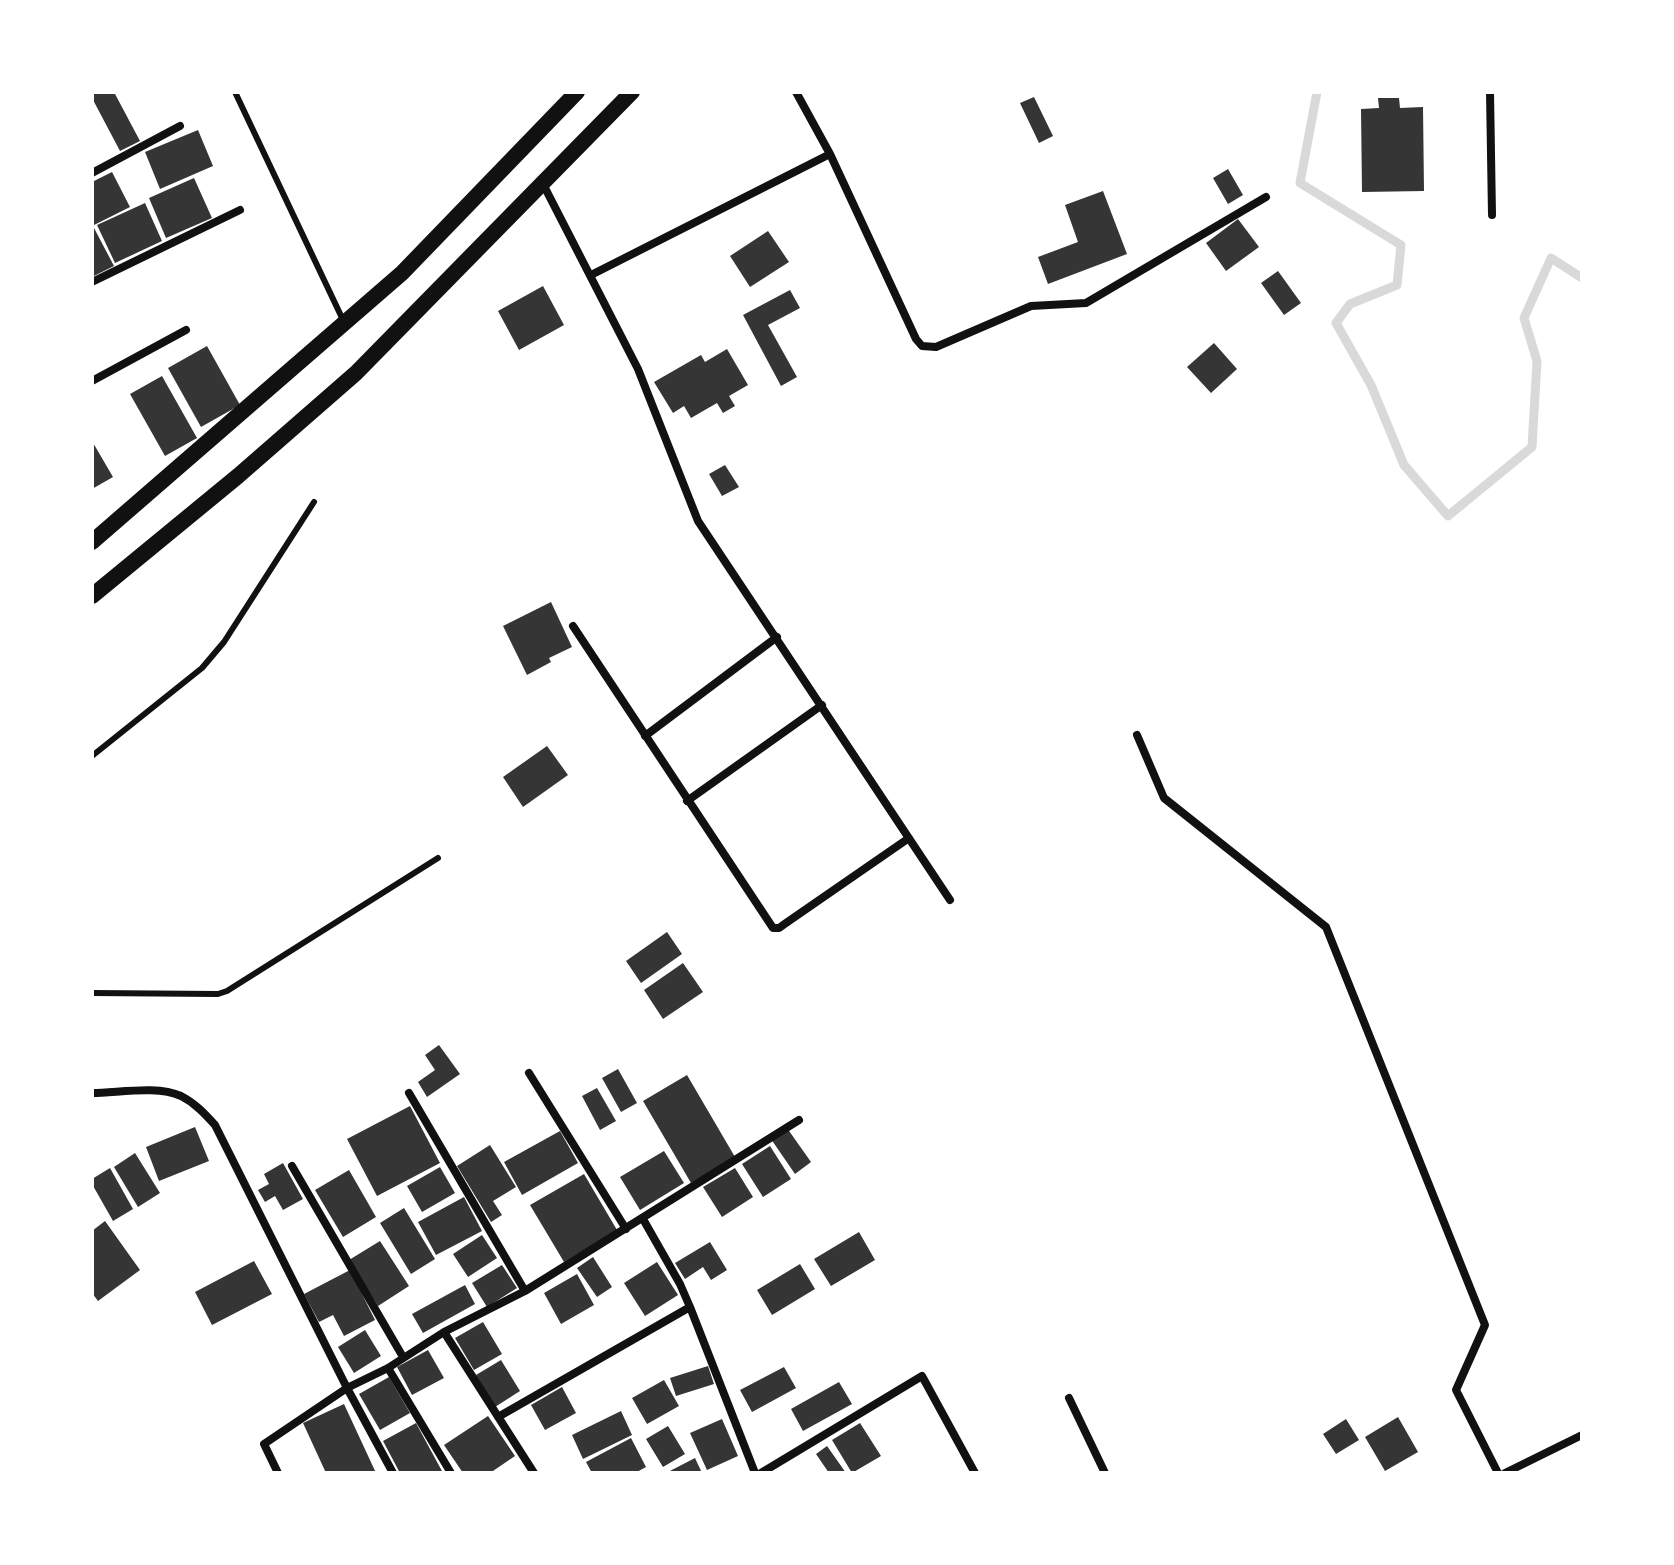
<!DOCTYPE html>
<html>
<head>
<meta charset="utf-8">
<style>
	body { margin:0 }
	#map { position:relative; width:1674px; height:1565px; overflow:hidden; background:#fff; font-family:"Golos Text",sans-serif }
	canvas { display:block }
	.frame { position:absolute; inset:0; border:94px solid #fff; pointer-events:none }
</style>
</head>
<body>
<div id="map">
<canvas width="1674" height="1565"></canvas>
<div class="frame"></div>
</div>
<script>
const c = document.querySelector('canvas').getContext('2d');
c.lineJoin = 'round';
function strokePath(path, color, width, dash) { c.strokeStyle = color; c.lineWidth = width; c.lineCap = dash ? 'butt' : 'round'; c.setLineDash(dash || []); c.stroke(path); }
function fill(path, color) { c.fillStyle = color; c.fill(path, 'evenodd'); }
const stream = new Path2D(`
	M 1317,92 L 1300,183 L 1401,245 L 1397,285 L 1350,304 L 1336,323 L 1371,385 L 1404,465 L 1448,516 L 1532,447 L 1537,361 L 1524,318 L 1551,258 L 1582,278`);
const building = new Path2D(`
	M 92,92 L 114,92 L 140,141 L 120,151 L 92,98 Z
	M 1034,97 L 1053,136 L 1039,143 L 1020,103 Z
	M 1378,98 L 1399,98 L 1400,108 L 1423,107 L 1424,191 L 1362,192 L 1361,109 L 1379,108 Z
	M 198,130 L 213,166 L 160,189 L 145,152 Z
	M 1228,169 L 1243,195 L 1228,204 L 1213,178 Z
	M 112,172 L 130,207 L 92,226 L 92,182 Z
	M 194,178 L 212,218 L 166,238 L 149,198 Z
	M 1103,191 L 1127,254 L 1048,284 L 1038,257 L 1078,242 L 1065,205 Z
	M 145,203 L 162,241 L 115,263 L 97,225 Z
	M 1238,219 L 1259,247 L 1226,271 L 1206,243 Z
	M 94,228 L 114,266 L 92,277 L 92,229 Z
	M 768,231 L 789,262 L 750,287 L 730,256 Z
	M 1278,271 L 1301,303 L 1284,315 L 1261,283 Z
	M 543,286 L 564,325 L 519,350 L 498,311 Z
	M 790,290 L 800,308 L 768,325 L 797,377 L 781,386 L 743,315 Z
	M 1214,343 L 1237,369 L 1211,393 L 1187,367 Z
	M 207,346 L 240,405 L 201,427 L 168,368 Z
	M 727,349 L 748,385 L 729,396 L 735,406 L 723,413 L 717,403 L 691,418 L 684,406 L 673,413 L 654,382 L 701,355 L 705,362 Z
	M 162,376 L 197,438 L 165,456 L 130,394 Z
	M 92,441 L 113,477 L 92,489 Z
	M 725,465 L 739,487 L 722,496 L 709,474 Z
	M 551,602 L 572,647 L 549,658 L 551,662 L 527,675 L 503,626 Z
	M 547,746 L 568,775 L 523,807 L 503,777 Z
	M 667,932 L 682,954 L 641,983 L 626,961 Z
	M 683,963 L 703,992 L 663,1019 L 644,990 Z
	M 439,1045 L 460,1074 L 427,1097 L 418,1082 L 435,1070 L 425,1055 Z
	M 618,1069 L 637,1103 L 621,1112 L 602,1078 Z
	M 687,1075 L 735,1157 L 691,1183 L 643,1101 Z
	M 597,1088 L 616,1121 L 600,1130 L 582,1096 Z
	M 410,1106 L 440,1163 L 377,1196 L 347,1139 Z
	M 195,1127 L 209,1161 L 159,1181 L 146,1147 Z
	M 787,1128 L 811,1162 L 795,1174 L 771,1139 Z
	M 560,1131 L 578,1163 L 522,1195 L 504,1162 Z
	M 490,1145 L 516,1187 L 493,1201 L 502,1215 L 491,1222 L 457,1166 Z
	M 770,1146 L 791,1179 L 763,1197 L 742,1164 Z
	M 664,1151 L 684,1183 L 640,1210 L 620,1177 Z
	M 135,1153 L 160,1193 L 138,1207 L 114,1167 Z
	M 283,1163 L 303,1199 L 283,1210 L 275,1196 L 265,1202 L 258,1190 L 269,1184 L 264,1174 Z
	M 440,1167 L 455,1193 L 422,1212 L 407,1186 Z
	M 110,1168 L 133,1209 L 113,1221 L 92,1184 L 92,1179 Z
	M 735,1168 L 753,1197 L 722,1217 L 703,1187 Z
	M 349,1170 L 376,1217 L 343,1237 L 315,1190 Z
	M 584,1174 L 617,1230 L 564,1262 L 530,1205 Z
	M 464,1197 L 482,1231 L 436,1255 L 418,1222 Z
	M 404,1208 L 435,1259 L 411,1274 L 380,1223 Z
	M 105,1221 L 140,1270 L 98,1301 L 92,1293 L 92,1231 Z
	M 859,1232 L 875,1260 L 831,1286 L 814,1259 Z
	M 482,1235 L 497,1258 L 468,1277 L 453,1254 Z
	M 380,1241 L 409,1286 L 378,1306 L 349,1260 Z
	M 710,1242 L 727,1270 L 711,1280 L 703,1267 L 685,1279 L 675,1263 Z
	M 593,1257 L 612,1287 L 597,1297 L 577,1268 Z
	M 254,1261 L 272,1294 L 212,1325 L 195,1292 Z
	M 657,1262 L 678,1295 L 645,1316 L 624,1283 Z
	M 800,1264 L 815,1289 L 772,1315 L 757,1290 Z
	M 502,1265 L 517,1288 L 487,1307 L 472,1283 Z
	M 350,1270 L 375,1320 L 344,1336 L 333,1315 L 319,1322 L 304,1294 Z
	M 577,1274 L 594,1305 L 561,1324 L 544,1293 Z
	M 465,1285 L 475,1304 L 423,1333 L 412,1314 Z
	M 483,1322 L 502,1354 L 474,1370 L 455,1338 Z
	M 365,1330 L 381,1356 L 354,1373 L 338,1347 Z
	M 428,1350 L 444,1378 L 412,1395 L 397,1367 Z
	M 501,1360 L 520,1391 L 495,1407 L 476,1375 Z
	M 708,1366 L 714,1384 L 676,1396 L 670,1378 Z
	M 784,1367 L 796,1388 L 752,1412 L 740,1390 Z
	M 389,1377 L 410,1413 L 380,1430 L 359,1394 Z
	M 664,1380 L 679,1406 L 647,1424 L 632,1398 Z
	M 839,1382 L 852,1404 L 803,1431 L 791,1409 Z
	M 562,1387 L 576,1413 L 545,1430 L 531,1405 Z
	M 344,1404 L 376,1473 L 326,1473 L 303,1423 Z
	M 621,1411 L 632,1435 L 583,1459 L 572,1435 Z
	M 488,1416 L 515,1456 L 490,1473 L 463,1473 L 444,1445 Z
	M 1398,1417 L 1418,1452 L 1385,1471 L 1365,1437 Z
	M 722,1419 L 738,1456 L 707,1470 L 690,1433 Z
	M 1346,1419 L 1359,1440 L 1336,1454 L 1323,1434 Z
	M 416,1423 L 443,1473 L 400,1473 L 383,1441 Z
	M 860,1423 L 881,1456 L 852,1473 L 832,1440 Z
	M 668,1426 L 685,1454 L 663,1467 L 646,1439 Z
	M 631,1438 L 646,1467 L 635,1473 L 592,1473 L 586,1462 Z
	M 827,1446 L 846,1473 L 829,1473 L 816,1454 Z
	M 695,1458 L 702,1473 L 666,1473 Z`);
const service = new Path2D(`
	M 235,92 L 343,320
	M 92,756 L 202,668 L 224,642 L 314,502
	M 92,993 L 218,994 L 227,991 L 438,858`);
const minor = new Path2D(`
	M 796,92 L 830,154
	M 1490,92 L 1492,215
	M 92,173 L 180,126
	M 543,184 L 638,369 L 698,521 L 950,900
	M 591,275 L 830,154 L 916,339 L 922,346 L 936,347 L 1031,306 L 1086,303 L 1266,197
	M 92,282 L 240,210
	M 92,381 L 186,330
	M 573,626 L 773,928 L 779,928 L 786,923 L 909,838
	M 1137,735 L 1164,798 L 1326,927 L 1485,1325 L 1456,1390 L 1498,1473
	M 645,736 L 777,637
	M 687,801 L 822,705
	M 529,1073 L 626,1229
	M 92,1093 C 118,1093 157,1085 181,1096 C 195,1103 205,1114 215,1125 L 347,1388 L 393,1473
	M 409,1093 L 525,1291
	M 292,1166 L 403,1357
	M 690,1307 L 755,1473
	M 444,1332 L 534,1473
	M 388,1368 L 451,1473
	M 1069,1398 L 1105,1473
	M 498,1417 L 690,1307 L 680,1284 L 643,1219
	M 278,1473 L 264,1444 L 347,1388 L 388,1368 L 444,1332 L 525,1291 L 799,1120
	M 761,1473 L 922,1376 L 975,1473
	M 1505,1473 L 1582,1435`);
const secondary = new Path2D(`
	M 92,542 L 402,273 L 577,92
	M 92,596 L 238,476 L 356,373 L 632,92`);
strokePath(stream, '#d9d9d9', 9);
fill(building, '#353535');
strokePath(service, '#111', 6);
strokePath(minor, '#111', 8);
strokePath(secondary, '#111', 16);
</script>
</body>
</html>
